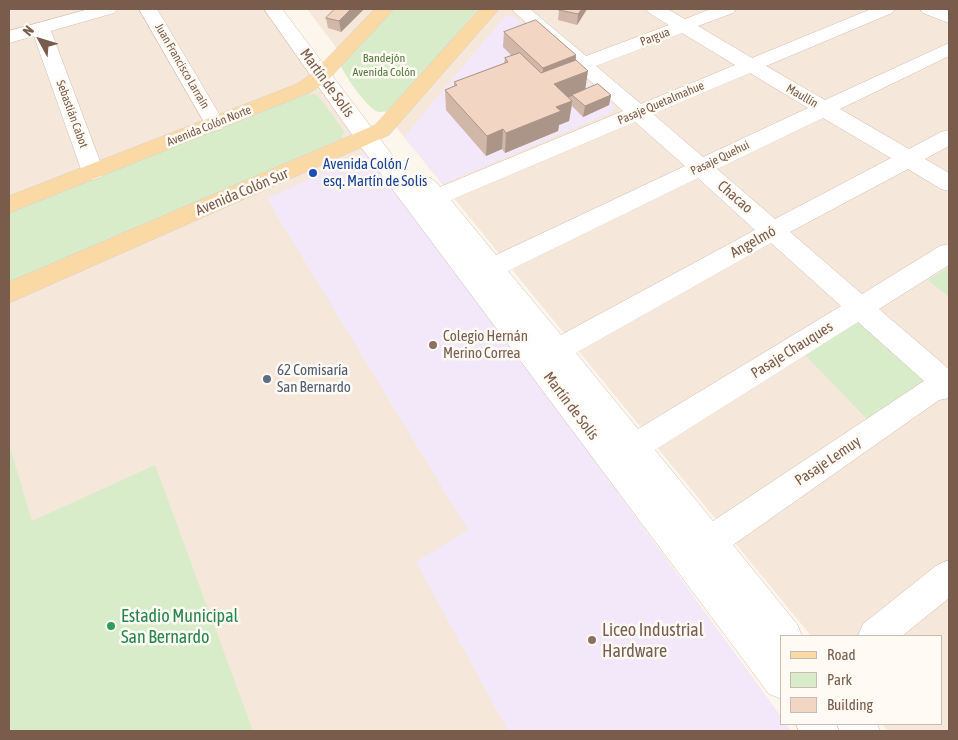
<!DOCTYPE html>
<html>
<head>
<meta charset="utf-8">
<style>
	body { margin:0 }
	#map { position:relative; width:958px; height:740px; overflow:hidden; background:#fdf6ec; font-family:"Asap Condensed",sans-serif }
	canvas { display:block }
	.frame { position:absolute; inset:0; border:10px solid #7a5c4d; pointer-events:none }
	.legend { position:absolute; left:780px; top:635px; width:162px; height:90px; box-sizing:border-box; background:#fffaf3; border:1px solid #cabbb1; margin:0; padding:6px 9px; list-style:none; font-size:15px; color:#7a5c4d }
	.legend li { display:flex; align-items:center; gap:10px; height:25px }
	.legend b { width:25px; border:1px solid #cabbb1 }
	.north { position:absolute; left:15px; top:15px; width:50px; height:50px; -webkit-text-stroke:4px #fffaf3; paint-order:stroke; rotate:309deg; font-size:14px; font-weight:700; line-height:20px; text-align:center; color:#7a5c4d }
	.north::after { content:''; display:block; margin:auto; width:18px; height:22px; background:#7a5c4d; clip-path:polygon(50% 0,100% 100%,50% 72%,0 100%) }
</style>
</head>
<body>
<div id="map">
<canvas width="958" height="740"></canvas>
<div class="frame"></div>
<ul class="legend">
<li><b style="height:6px;background:#fbd9a5"></b>Road</li>
<li><b style="height:14px;background:#d8ecc9"></b>Park</li>
<li><b style="height:14px;background:#f3d5c3"></b>Building</li>
</ul>
<div class="north">N</div>
</div>
<script>
const c = document.querySelector('canvas').getContext('2d');
c.lineJoin = 'round';
function fill(path, color) { c.fillStyle = color; c.fill(path, 'evenodd'); }
function strokePath(path, color, width, dash) { c.strokeStyle = color; c.lineWidth = width; c.lineCap = dash ? 'butt' : 'round'; c.setLineDash(dash || []); c.stroke(path); }
function drawText(font, color, halo, rows, align = 'center') {
  c.font = font + ' "Asap Condensed",sans-serif'; c.lineWidth = 5; c.setLineDash([]); c.textBaseline = 'middle'; c.strokeStyle = halo; c.fillStyle = color; for (const [text, x, y, turn = 0] of rows) {
    c.save(); c.translate(x, y); c.rotate((+turn || 0) * Math.PI / 180); c.textAlign = isNaN(turn) ? turn : align; if (halo) c.strokeText(text, 0, 0); c.fillText(text, 0, 0); c.restore();
  }
}
const residential = new Path2D(`
	M 9,9 L 266,9 L 782,718 L 782,724 L 786,724 L 791,731 L 9,731 Z
	M 307,9 L 949,9 L 949,731 L 888,731 L 882,724 L 942,724 L 942,636 L 811,636 L 404,137 Z`);
const education = new Path2D(`
	M 505,16 L 514,16 L 615,106 L 612,112 L 443,184 L 404,137 Z
	M 369,151 L 782,718 L 782,724 L 786,724 L 791,731 L 508,731 L 416,562 L 468,530 L 267,199 Z`);
const green = new Path2D(`
	M 391,9 L 478,9 L 400,101 C 394,106 388,113 379,112 C 369,111 345,76 341,66 L 346,54 Z
	M 306,94 L 315,94 L 319,97 L 344,131 L 341,139 L 9,284 L 9,212 Z
	M 949,267 L 949,297 L 928,280 Z
	M 861,319 L 928,383 L 867,419 L 801,351 Z
	M 9,444 L 32,521 L 155,465 L 253,731 L 9,731 Z`);
const minor = new Path2D(`
	M 89,9 L 117,9 L 114,13 L 51,31 L 104,172 L 101,177 L 93,180 L 85,177 L 82,172 L 34,36 L 9,43 L 9,31 Z
	M 139,9 L 157,9 L 225,124 L 222,129 L 215,131 L 208,129 Z
	M 264,9 L 282,9 L 414,184 L 417,178 C 428,175 433,178 440,187 L 623,111 L 511,9 L 530,9 L 586,56 L 669,25 L 649,13 L 646,9 L 667,9 L 685,19 L 711,9 L 736,9 L 733,13 L 698,26 L 752,58 L 871,9 L 895,9 L 892,13 L 766,66 L 825,100 L 949,43 L 949,56 L 840,109 L 909,149 L 941,132 L 949,130 L 949,146 L 925,159 L 949,173 L 949,191 L 941,189 L 908,169 L 790,232 L 862,294 L 940,246 L 949,244 L 949,265 L 879,309 L 949,369 L 949,398 L 939,400 L 733,545 L 797,624 L 802,636 L 782,636 L 782,699 L 769,694 L 358,143 ZM 682,33 L 735,65 L 641,104 L 596,66 ZM 750,73 L 808,108 L 703,157 L 653,114 ZM 823,118 L 891,158 L 775,219 L 717,169 ZM 635,122 L 685,166 L 496,255 L 451,200 ZM 698,178 L 755,230 L 561,335 L 508,271 ZM 771,243 L 841,306 L 638,429 L 576,353 ZM 858,322 L 924,381 L 713,521 L 655,450 Z
	M 920,9 L 943,9 L 949,11 L 949,23 L 923,13 Z
	M 949,560 L 949,598 L 902,636 L 858,636 L 863,624 L 937,565 Z
	M 796,724 L 836,724 L 839,731 L 799,731 Z
	M 837,724 L 877,724 L 880,731 L 840,731 Z`);
const major = new Path2D(`
	M 375,9 L 394,9 L 328,80 L 311,92 L 9,213 L 9,196 L 297,84 L 314,72 Z
	M 480,9 L 499,9 L 389,135 L 9,303 L 9,282 L 375,125 Z`);
const wall = new Path2D(`
	M 364,9 L 341,32 L 328,28 L 326,18 Z
	M 587,9 L 577,25 L 558,20 L 559,10 Z
	M 504,32 L 576,55 L 576,60 L 585,89 L 611,95 L 609,105 L 583,117 L 572,106 L 569,121 L 559,125 L 558,131 L 505,153 L 502,149 L 486,156 L 446,110 L 445,90 L 454,86 L 454,82 L 504,63 L 505,58 L 512,56 L 503,47 Z`);
const shadedWall = new Path2D(`
	M 351,9 L 364,9 L 341,32 L 339,21 Z
	M 582,9 L 587,9 L 577,25 L 578,14 Z
	M 576,55 L 574,71 L 542,84 L 543,68 Z
	M 588,71 L 585,91 L 572,95 L 572,96 L 552,104 L 554,84 Z
	M 611,95 L 609,105 L 583,117 L 585,106 Z
	M 572,101 L 569,121 L 559,125 L 558,131 L 505,153 L 506,133 L 556,107 Z
	M 503,129 L 502,149 L 486,156 L 487,136 Z`);
const building = new Path2D(`
	M 335,9 L 351,9 L 339,21 L 326,18 Z
	M 560,9 L 582,9 L 578,14 L 559,10 Z
	M 536,20 L 576,55 L 543,68 L 504,32 Z
	M 520,53 L 541,73 L 576,60 L 588,71 L 554,84 L 572,101 L 556,107 L 561,111 L 506,133 L 503,129 L 487,136 L 445,90 L 457,85 L 454,82 L 508,62 L 505,58 Z
	M 598,84 L 611,95 L 585,106 L 572,95 Z`);
const markers = [
	[313,173,5,"#1a4fb4"],
	[433,345,5,"#8d6e63"],
	[267,379,5,"#5c6f8a"],
	[111,626,5,"#2e9e5b"],
	[592,640,5,"#8d6e63"]
];
const farStreetnames = [
	["Pargua",655,37,-21],
	["Juan Francisco Larraín",182,66,60],
	["Maullín",802,96,30],
	["Pasaje Quetalmahue",661,103,-23],
	["Sebastián Cabot",72,114,70],
	["Avenida Colón Norte",209,126,-22],
	["Pasaje Quehui",720,158,-26]
];
const farParknames = [
	["Bandejón",384,58],
	["Avenida Colón",384,72]
];
const streetNames = [
	["Martín de Solís",327,83,54],
	["Avenida Colón Sur",242,192,-23],
	["Chacao",735,197,41],
	["Angelmó",753,242,-29],
	["Pasaje Chauques",792,350,-32],
	["Martín de Solís",571,406,53],
	["Pasaje Lemuy",828,461,-34]
];
const transitNames = [
	["Avenida Colón /",323,164],
	["esq. Martín de Solis",323,181]
];
const educationNames = [
	["Colegio Hernán",443,336],
	["Merino Correa",443,353]
];
const serviceNames = [
	["62 Comisaría",277,370],
	["San Bernardo",277,387]
];
const nearLeisurenames = [
	["Estadio Municipal",121,616],
	["San Bernardo",121,637]
];
const nearEducationnames = [
	["Liceo Industrial",602,630],
	["Hardware",602,651]
];
fill(residential, '#f5e8da');
fill(education, '#f3e8fa');
fill(green, '#d8ecc9');
strokePath(minor, '#d1beb0', 1);
strokePath(major, '#dad1cd', 1);
fill(minor, '#fff');
fill(major, '#fbd9a5');
fill(wall, '#d1b7a8');
fill(shadedWall, '#aa9588');
fill(building, '#f3d5c3');
strokePath(building, '#aa9588', 1);
for (const [x, y, r, color] of markers) { const dot = new Path2D(); dot.arc(x, y, r, 0, 2 * Math.PI); c.fillStyle = color; c.fill(dot); strokePath(dot, '#fffaf3', 2); }
drawText('12px', '#7a5c4d', '#fffaf3', farStreetnames);
drawText('12px', '#537a41', '#fffaf3', farParknames);
drawText('15px', '#7a5c4d', '#fffaf3', streetNames);
drawText('15px', '#164399', '#fffaf3', transitNames, 'left');
drawText('15px', '#785e54', '#fffaf3', educationNames, 'left');
drawText('15px', '#4e5e75', '#fffaf3', serviceNames, 'left');
drawText('18px', '#27864d', '#fffaf3', nearLeisurenames, 'left');
drawText('18px', '#785e54', '#fffaf3', nearEducationnames, 'left');
</script>
</body>
</html>
